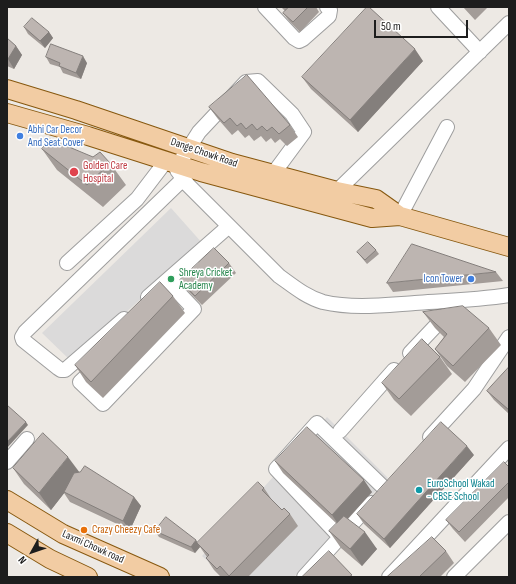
<!DOCTYPE html>
<html>
<head>
<meta charset="utf-8">
<style>
	body { margin:0 }
	#map { position:relative; width:516px; height:584px; overflow:hidden; background:#ede9e4; font-family:"Sofia Sans Condensed",sans-serif }
	canvas { display:block }
	.frame { position:absolute; inset:0; border:8px solid #1d1d1d; pointer-events:none }
	.north { position:absolute; left:12px; top:532px; width:40px; height:40px; -webkit-text-stroke:3px #fff; paint-order:stroke; rotate:230deg; font-size:11px; font-weight:700; line-height:16px; text-align:center; color:#1d1d1d }
	.north::after { content:''; display:block; margin:auto; width:14px; height:18px; background:#1d1d1d; clip-path:polygon(50% 0,100% 100%,50% 72%,0 100%) }
	.scale { position:absolute; left:374px; top:20px; width:94px; height:18px; box-sizing:border-box; border:2px solid #1d1d1d; border-top:0; padding-left:5px; font-size:12px; line-height:14px; white-space:nowrap; color:#1d1d1d; -webkit-text-stroke:3px #fff; paint-order:stroke }
</style>
</head>
<body>
<div id="map">
<canvas width="516" height="584"></canvas>
<div class="frame"></div>
<div class="north">N</div>
<div class="scale">50 m</div>
</div>
<script>
const c = document.querySelector('canvas').getContext('2d');
c.lineJoin = 'round';
function fill(path, color) { c.fillStyle = color; c.fill(path, 'evenodd'); }
function strokePath(path, color, width, dash) { c.strokeStyle = color; c.lineWidth = width; c.lineCap = dash ? 'butt' : 'round'; c.setLineDash(dash || []); c.stroke(path); }
function drawText(font, color, halo, rows, align = 'center') {
  c.font = font + ' "Sofia Sans Condensed",sans-serif'; c.lineWidth = 3; c.setLineDash([]); c.textBaseline = 'middle'; c.strokeStyle = halo; c.fillStyle = color; for (const [text, x, y, turn = 0] of rows) {
    c.save(); c.translate(x, y); c.rotate((+turn || 0) * Math.PI / 180); c.textAlign = isNaN(turn) ? turn : align; if (halo) c.strokeText(text, 0, 0); c.fillText(text, 0, 0); c.restore();
  }
}
const residential = new Path2D(`
	M 171,208 L 203,244 L 71,361 L 42,333 Z
	M 327,417 L 388,478 L 294,577 L 226,577 L 202,556 Z`);
const minor = new Path2D(`
	M 265,7 L 294,38 L 299,41 L 303,39 L 329,16 L 330,10 L 327,7
	M 438,7 L 480,52
	M 273,174 L 304,132 L 292,114 L 258,81 L 246,82 L 199,132 L 178,165 L 177,170 L 188,185 L 279,276 C 293,286 306,297 323,302 C 353,309 385,305 415,303 C 446,301 478,300 509,295
	M 337,191 L 509,23
	M 400,216 L 447,127
	M 67,263 L 137,199 L 166,161
	M 148,297 L 229,226
	M 158,307 L 196,269
	M 124,319 L 65,370 L 61,370 L 58,368 L 23,340 L 22,337 L 25,332 L 183,179
	M 410,353 L 446,315
	M 97,366 L 80,382 L 103,404 L 194,309 L 175,289
	M 340,431 L 394,370
	M 430,437 L 474,389 L 509,337
	M 7,462 L 27,439
	M 340,537 L 276,469 L 317,423 L 384,488
	M 304,577 L 371,503
	M 389,577 L 509,448
	M 454,577 L 509,522`);
const major = new Path2D(`
	M 7,89 L 76,110 L 232,163 L 337,191 L 376,199 L 400,216
	M 7,113 L 88,136 L 201,172 L 372,218 L 400,216 L 509,247
	M 7,500 L 63,534 L 160,577
	M 7,533 L 50,559 L 88,577`);
const wall = new Path2D(`
	M 281,7 L 316,7 L 319,12 L 300,32 L 290,22 L 283,13 L 285,11 Z
	M 463,7 L 488,7 L 475,20 Z
	M 24,27 L 49,32 L 53,38 L 45,48 L 28,34 Z
	M 7,38 L 16,46 L 22,55 L 14,69 L 7,66 Z
	M 46,57 L 87,63 L 81,79 L 63,73 L 60,67 L 50,64 Z
	M 423,61 L 358,132 L 311,89 L 302,77 Z
	M 209,107 L 290,125 L 298,137 L 287,146 L 280,139 L 275,143 L 271,138 L 266,142 L 261,136 L 254,141 L 249,135 L 245,138 L 238,130 L 232,135 L 218,119 Z
	M 42,149 L 110,163 L 126,185 L 103,207 L 57,170 Z
	M 376,250 L 379,254 L 367,264 L 357,252 Z
	M 229,263 L 236,273 L 202,305 L 186,289 L 180,280 Z
	M 496,272 L 503,281 L 393,292 L 387,283 Z
	M 173,296 L 185,313 L 103,398 L 86,382 L 75,365 Z
	M 423,312 L 489,328 L 501,345 L 465,382 L 447,366 L 435,349 L 444,337 L 435,328 Z
	M 440,357 L 452,374 L 411,416 L 394,400 L 382,383 Z
	M 509,367 L 509,414 L 494,400 L 487,391 Z
	M 474,455 L 390,548 L 364,524 L 357,514 Z
	M 275,461 L 372,492 L 348,519 L 377,549 L 362,566 L 341,548 L 329,531 L 337,524 L 283,473 Z
	M 509,467 L 509,497 L 465,542 L 453,529 L 446,520 Z
	M 13,468 L 79,472 L 134,497 L 141,506 L 130,530 L 70,502 L 64,493 L 51,510 L 24,484 Z
	M 264,488 L 272,500 L 282,510 L 290,514 L 298,526 L 248,577 L 221,577 L 214,570 L 206,558 L 207,557 L 200,547 L 195,553 L 159,537 L 155,531 L 198,543 Z
	M 446,551 L 454,563 L 440,577 L 387,577 Z`);
const shadedWall = new Path2D(`
	M 49,32 L 53,38 L 45,48 L 40,41 Z
	M 16,46 L 22,55 L 14,69 L 8,59 Z
	M 415,49 L 423,61 L 358,132 L 350,120 Z
	M 83,56 L 87,63 L 81,79 L 76,73 Z
	M 26,422 L 28,425 L 7,448 L 7,442 Z
	M 467,446 L 474,455 L 390,548 L 384,539 Z
	M 68,457 L 80,473 L 51,510 L 39,493 Z
	M 364,480 L 372,492 L 340,527 L 332,515 Z
	M 134,497 L 141,506 L 130,530 L 123,521 Z
	M 365,532 L 377,549 L 362,566 L 350,549 Z
	M 196,540 L 200,546 L 197,543 L 200,547 L 195,553 L 191,547 Z`);
const building = new Path2D(`
	M 289,7 L 308,7 L 293,22 L 283,13 Z
	M 367,7 L 369,7 L 415,49 L 350,120 L 302,77 Z
	M 32,18 L 49,32 L 40,41 L 24,27 Z
	M 7,38 L 16,46 L 8,59 L 7,59 Z
	M 51,44 L 83,56 L 76,73 L 59,66 L 60,63 L 46,57 Z
	M 247,75 L 290,125 L 279,134 L 272,127 L 267,131 L 262,126 L 257,130 L 252,124 L 246,129 L 241,123 L 237,126 L 230,118 L 224,123 L 209,107 Z
	M 50,139 L 93,157 L 100,152 L 110,163 L 87,185 L 42,149 Z
	M 368,242 L 376,250 L 365,260 L 357,252 Z
	M 412,244 L 496,272 L 387,283 Z
	M 214,248 L 229,263 L 195,296 L 180,280 Z
	M 160,282 L 173,296 L 91,382 L 75,365 Z
	M 463,306 L 489,328 L 453,366 L 435,349 L 447,334 L 423,312 Z
	M 422,339 L 440,357 L 399,399 L 382,383 Z
	M 509,367 L 509,410 L 487,391 Z
	M 7,405 L 26,422 L 7,442 Z
	M 441,422 L 467,446 L 384,539 L 357,514 Z
	M 307,427 L 364,480 L 332,515 L 275,461 Z
	M 43,433 L 68,457 L 39,493 L 13,468 Z
	M 504,462 L 509,467 L 509,482 L 459,532 L 446,520 Z
	M 85,466 L 134,497 L 123,521 L 64,492 L 74,473 L 80,472 Z
	M 258,482 L 264,488 L 262,490 L 282,510 L 284,508 L 290,514 L 229,576 L 220,566 L 217,569 L 206,558 L 209,555 L 197,543 Z
	M 344,516 L 365,532 L 350,549 L 329,531 Z
	M 166,517 L 196,540 L 191,547 L 155,531 Z
	M 432,537 L 446,551 L 419,577 L 387,577 Z
	M 329,551 L 352,575 L 349,577 L 302,577 Z`);
const markers = [
	[20,136,4,"#3f7fe0"],
	[74,172,5,"#e0444e"],
	[171,279,4,"#2e9e5b"],
	[471,279,4,"#3f7fe0"],
	[419,490,4,"#0f9aa8"],
	[84,530,4,"#e8710a"]
];
const shopNames = [
	["Abhi Car Decor",28,130],
	["And Seat Cover",28,143],
	["Icon Tower",463,279,"right"]
];
const streetNames = [
	["Dange Chowk Road",204,153,19],
	["Laxmi Chowk road",93,547,24]
];
const healthNames = [
	["Golden Care",83,166],
	["Hospital",83,179]
];
const leisureNames = [
	["Shreya Cricket",179,273],
	["Academy",179,286]
];
const cultureNames = [
	["EuroSchool Wakad",427,484],
	["- CBSE School",427,497]
];
const foodNames = [
	["Crazy Cheezy Cafe",92,530]
];
fill(residential, '#dbdada');
strokePath(minor, '#9e9e9e', 16);
strokePath(major, '#87580f', 20);
strokePath(minor, '#fff', 14);
strokePath(major, '#f2cca3', 18);
fill(wall, '#a39c98');
fill(shadedWall, '#847f7c');
fill(building, '#bdb5b1');
strokePath(building, '#847f7c', 1);
for (const [x, y, r, color] of markers) { const dot = new Path2D(); dot.arc(x, y, r, 0, 2 * Math.PI); c.fillStyle = color; c.fill(dot); strokePath(dot, '#fff', 1.5); }
drawText('11px', '#366cbe', '#fff', shopNames, 'left');
drawText('11px', '#1d1d1d', '#fff', streetNames);
drawText('11px', '#be3a42', '#fff', healthNames, 'left');
drawText('11px', '#27864d', '#fff', leisureNames, 'left');
drawText('11px', '#0d838f', '#fff', cultureNames, 'left');
drawText('11px', '#c56008', '#fff', foodNames, 'left');
</script>
</body>
</html>
